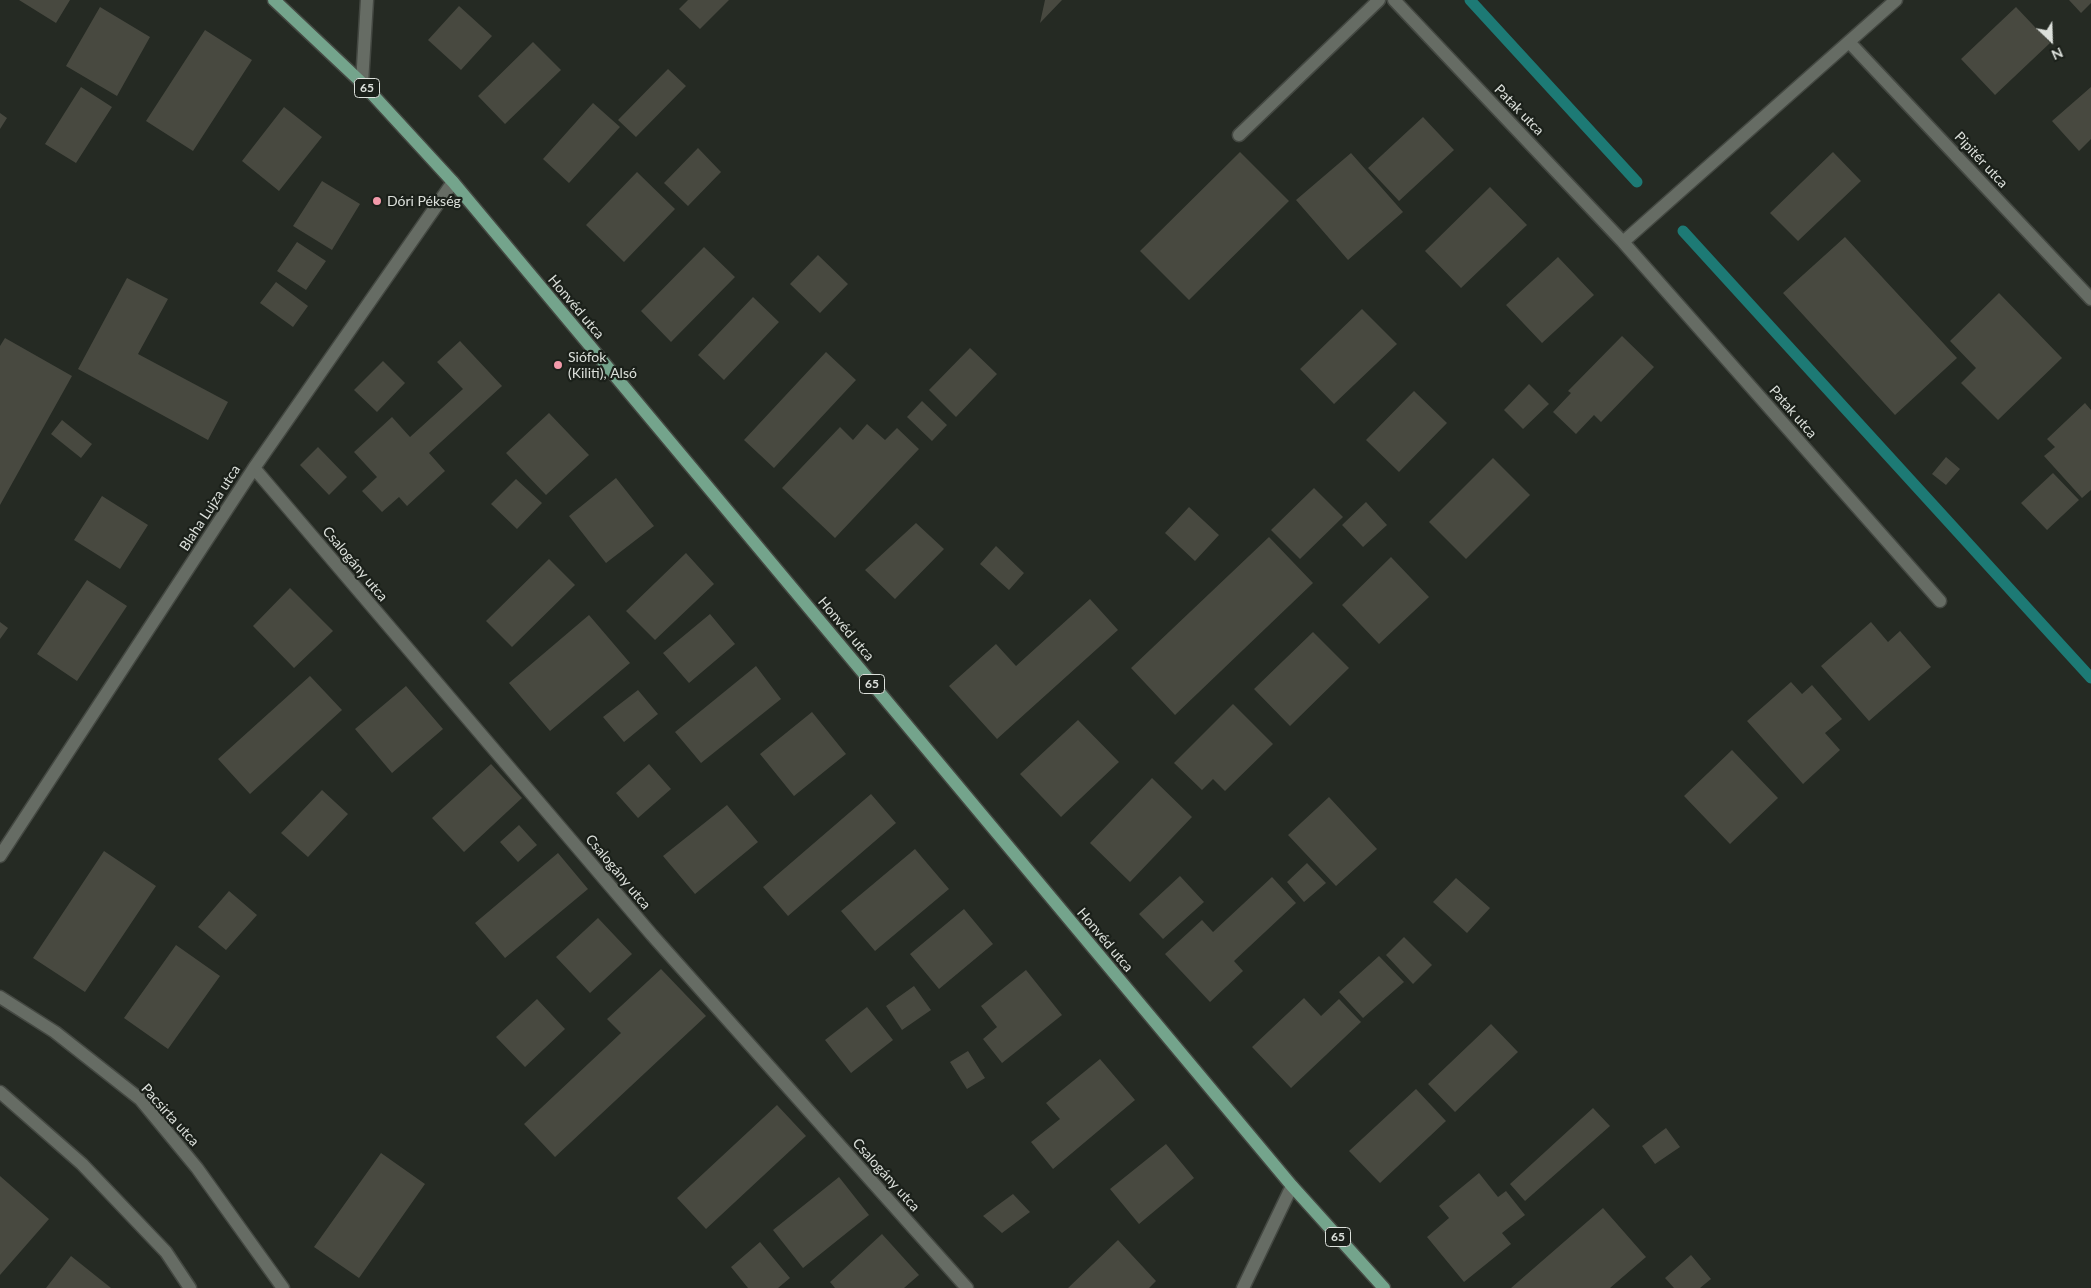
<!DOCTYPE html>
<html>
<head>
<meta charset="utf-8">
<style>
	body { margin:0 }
	#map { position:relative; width:2091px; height:1288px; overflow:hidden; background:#252a23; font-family:Lato,sans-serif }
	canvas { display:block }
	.north { position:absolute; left:2026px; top:15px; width:50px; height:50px; -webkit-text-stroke:4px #1b201a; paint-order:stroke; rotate:156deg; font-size:14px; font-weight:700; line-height:20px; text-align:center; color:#dce0db }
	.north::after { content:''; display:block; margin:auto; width:18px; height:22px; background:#dce0db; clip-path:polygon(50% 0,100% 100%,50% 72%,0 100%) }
</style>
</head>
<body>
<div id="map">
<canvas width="2091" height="1288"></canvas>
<div class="north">N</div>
</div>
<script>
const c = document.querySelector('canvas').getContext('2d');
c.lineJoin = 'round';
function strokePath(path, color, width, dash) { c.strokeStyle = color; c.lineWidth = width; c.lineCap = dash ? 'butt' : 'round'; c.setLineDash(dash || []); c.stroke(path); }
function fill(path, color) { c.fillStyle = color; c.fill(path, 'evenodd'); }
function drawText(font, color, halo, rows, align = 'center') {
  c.font = font + ' Lato,sans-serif'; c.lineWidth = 4.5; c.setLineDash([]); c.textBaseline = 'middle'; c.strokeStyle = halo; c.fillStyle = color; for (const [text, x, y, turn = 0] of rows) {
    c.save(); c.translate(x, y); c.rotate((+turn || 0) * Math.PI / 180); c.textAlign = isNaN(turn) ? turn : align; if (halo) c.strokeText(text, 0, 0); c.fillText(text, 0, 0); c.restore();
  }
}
const stream = new Path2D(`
	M 1470,0 L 1637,182
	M 1683,231 L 2091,678`);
const building = new Path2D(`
	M 19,0 L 70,0 L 56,23 Z
	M 688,0 L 729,0 L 700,29 L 679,9 Z
	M 1045,0 L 1062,0 L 1040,23 Z
	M 2069,0 L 2091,0 L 2091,3 L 2081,13 Z
	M 459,6 L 492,36 L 461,70 L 428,40 Z
	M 100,7 L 150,37 L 117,96 L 66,66 Z
	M 2016,7 L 2050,43 L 1995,95 L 1961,59 Z
	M 205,30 L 252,60 L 193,151 L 146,121 Z
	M 533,42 L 561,70 L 505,124 L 478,96 Z
	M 668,69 L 686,86 L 636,137 L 618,120 Z
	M 81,87 L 112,107 L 76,163 L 45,144 Z
	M 2091,87 L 2091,139 L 2079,151 L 2052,121 Z
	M 593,103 L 620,127 L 569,183 L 543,159 Z
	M 284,107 L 322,137 L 279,191 L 242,161 Z
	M 0,113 L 7,118 L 0,129 Z
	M 1423,117 L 1454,150 L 1399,201 L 1368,168 Z
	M 698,148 L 721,172 L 688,206 L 664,183 Z
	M 1240,152 L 1289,201 L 1189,300 L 1140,251 Z
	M 1833,152 L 1861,181 L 1798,241 L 1770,213 Z
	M 1351,153 L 1403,212 L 1348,260 L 1296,200 Z
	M 637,172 L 675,209 L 624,262 L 586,225 Z
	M 322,181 L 360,204 L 332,250 L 293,226 Z
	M 1490,187 L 1527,225 L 1461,288 L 1425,251 Z
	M 1845,237 L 1957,358 L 1895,415 L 1783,293 Z
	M 297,242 L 326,261 L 306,290 L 277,271 Z
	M 704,247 L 735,277 L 671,342 L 641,311 Z
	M 818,255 L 848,284 L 820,313 L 790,284 Z
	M 1558,257 L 1594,295 L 1542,343 L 1506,305 Z
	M 127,278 L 168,299 L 138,354 L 228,402 L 208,440 L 78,369 Z
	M 276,282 L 308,306 L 293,327 L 260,303 Z
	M 1999,293 L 2062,358 L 1998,420 L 1961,383 L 1976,368 L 1950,341 Z
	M 753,297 L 779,322 L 724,380 L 698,355 Z
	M 1362,309 L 1397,344 L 1334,404 L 1300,369 Z
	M 1622,336 L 1654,367 L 1601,422 L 1594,415 L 1576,434 L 1553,412 L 1571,393 L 1568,391 Z
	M 5,338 L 72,376 L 0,505 L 0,346 Z
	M 460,341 L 502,386 L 429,453 L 445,471 L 407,506 L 399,497 L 382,512 L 362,491 L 377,477 L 354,452 L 392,417 L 410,437 L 463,389 L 437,362 Z
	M 970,348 L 997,374 L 956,417 L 929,390 Z
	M 826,352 L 856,380 L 774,468 L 744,440 Z
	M 383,361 L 405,383 L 377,412 L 354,390 Z
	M 1529,384 L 1549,404 L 1523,429 L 1504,410 Z
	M 1414,391 L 1447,423 L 1399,472 L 1366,440 Z
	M 922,401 L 947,425 L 932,441 L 907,417 Z
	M 2085,403 L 2091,410 L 2091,490 L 2082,498 L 2044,456 L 2055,447 L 2047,439 Z
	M 549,413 L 589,455 L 546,495 L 506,453 Z
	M 62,420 L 92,444 L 81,458 L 51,434 Z
	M 867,424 L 885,440 L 897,428 L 919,449 L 835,538 L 782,488 L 840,427 L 853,440 Z
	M 318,447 L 347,477 L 329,495 L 300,465 Z
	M 1946,457 L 1960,469 L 1946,485 L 1932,474 Z
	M 1493,458 L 1530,495 L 1466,559 L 1429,522 Z
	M 2053,473 L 2079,500 L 2047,530 L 2021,503 Z
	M 616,478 L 654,526 L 606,563 L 569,516 Z
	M 516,479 L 542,503 L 517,529 L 491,504 Z
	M 1314,488 L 1343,517 L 1300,559 L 1271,530 Z
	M 102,496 L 148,525 L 120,569 L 74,540 Z
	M 1366,502 L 1387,525 L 1363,547 L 1342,525 Z
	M 1189,507 L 1219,535 L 1195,561 L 1165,533 Z
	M 916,523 L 944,549 L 895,599 L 865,570 Z
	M 1269,537 L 1313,583 L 1175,715 L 1131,668 Z
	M 996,546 L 1024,573 L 1009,590 L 980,564 Z
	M 686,553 L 714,584 L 655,640 L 626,611 Z
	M 1391,557 L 1429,597 L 1379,644 L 1342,605 Z
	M 549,559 L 575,585 L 512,647 L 486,621 Z
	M 87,580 L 127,606 L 77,681 L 37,654 Z
	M 290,588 L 333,631 L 294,668 L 253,626 Z
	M 1090,599 L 1118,630 L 997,739 L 949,686 L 996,644 L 1016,666 Z
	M 710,614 L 735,644 L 689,683 L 663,653 Z
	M 589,615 L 630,663 L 550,731 L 509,683 Z
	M 0,622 L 8,628 L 0,639 Z
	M 1871,622 L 1888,642 L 1900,631 L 1931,667 L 1869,721 L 1821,666 Z
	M 1313,632 L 1349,668 L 1290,726 L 1254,689 Z
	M 756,666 L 781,699 L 701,763 L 675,732 Z
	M 310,676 L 342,710 L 250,794 L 218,759 Z
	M 1791,682 L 1802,694 L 1812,685 L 1842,719 L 1825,733 L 1840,750 L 1803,784 L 1747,721 Z
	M 406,686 L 443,729 L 392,773 L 355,729 Z
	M 638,690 L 658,714 L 624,742 L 603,717 Z
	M 1233,704 L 1273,744 L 1225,791 L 1213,779 L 1202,790 L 1174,763 Z
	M 812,712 L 846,754 L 794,796 L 760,754 Z
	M 1078,720 L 1119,762 L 1061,817 L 1020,774 Z
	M 1732,750 L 1778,798 L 1730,844 L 1684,796 Z
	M 491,764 L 522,798 L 464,852 L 432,818 Z
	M 649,764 L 671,789 L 638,818 L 616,793 Z
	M 1152,778 L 1192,817 L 1130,882 L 1090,843 Z
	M 322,790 L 348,814 L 308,857 L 281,833 Z
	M 871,794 L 896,823 L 788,916 L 763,887 Z
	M 1329,797 L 1377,849 L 1336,886 L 1288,835 Z
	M 727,805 L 758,842 L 695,894 L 663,856 Z
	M 519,825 L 537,845 L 518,862 L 500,842 Z
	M 915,849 L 949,889 L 875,951 L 841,911 Z
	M 104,851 L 156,886 L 85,992 L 33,958 Z
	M 558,853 L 588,889 L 505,958 L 475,923 Z
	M 1307,863 L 1326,883 L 1304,902 L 1287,882 Z
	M 1180,876 L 1204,902 L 1163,939 L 1139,914 Z
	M 1272,877 L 1296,903 L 1234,961 L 1243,971 L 1210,1002 L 1165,954 L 1202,920 L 1213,932 Z
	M 1456,878 L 1490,908 L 1467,933 L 1433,902 Z
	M 229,891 L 257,915 L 226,950 L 198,927 Z
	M 964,909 L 993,944 L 939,989 L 910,954 Z
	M 598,918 L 632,954 L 590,993 L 556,957 Z
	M 1404,937 L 1432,965 L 1413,984 L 1386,955 Z
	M 176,945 L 220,976 L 168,1049 L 124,1018 Z
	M 1379,956 L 1404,982 L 1363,1018 L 1339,992 Z
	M 661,969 L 706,1016 L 555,1157 L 524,1124 L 621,1033 L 607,1019 Z
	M 1026,970 L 1062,1015 L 1002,1063 L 983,1039 L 997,1027 L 981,1006 Z
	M 914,986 L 931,1010 L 902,1030 L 886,1006 Z
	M 1304,998 L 1321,1016 L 1339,999 L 1361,1022 L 1291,1088 L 1252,1047 Z
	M 537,999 L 565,1029 L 525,1067 L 496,1037 Z
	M 867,1007 L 893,1040 L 851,1073 L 825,1040 Z
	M 1491,1024 L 1518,1052 L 1455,1112 L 1428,1084 Z
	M 968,1051 L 985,1078 L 967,1089 L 950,1062 Z
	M 1100,1059 L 1135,1100 L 1053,1169 L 1031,1142 L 1060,1119 L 1046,1103 Z
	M 1416,1089 L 1446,1121 L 1380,1183 L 1349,1151 Z
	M 777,1105 L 806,1136 L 706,1229 L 677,1198 Z
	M 1593,1108 L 1610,1126 L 1525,1201 L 1510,1184 Z
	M 1666,1128 L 1680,1147 L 1655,1164 L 1642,1146 Z
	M 1166,1144 L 1194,1178 L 1139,1224 L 1110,1189 Z
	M 381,1153 L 425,1184 L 359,1278 L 314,1247 Z
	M 1479,1173 L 1498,1197 L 1506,1191 L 1525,1215 L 1502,1233 L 1511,1244 L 1464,1282 L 1427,1237 L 1449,1218 L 1439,1206 Z
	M 0,1176 L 49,1219 L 0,1275 Z
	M 839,1177 L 869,1215 L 803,1268 L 773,1230 Z
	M 1013,1194 L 1030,1212 L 1002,1233 L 983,1216 Z
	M 1603,1208 L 1646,1257 L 1610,1288 L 1511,1288 Z
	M 882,1234 L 919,1275 L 904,1288 L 835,1288 L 830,1282 Z
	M 1118,1240 L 1156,1281 L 1149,1288 L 1068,1288 Z
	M 760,1242 L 790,1278 L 778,1288 L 748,1288 L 731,1267 Z
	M 1691,1255 L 1711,1279 L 1700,1288 L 1674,1288 L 1665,1278 Z
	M 71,1256 L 111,1288 L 46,1288 Z`);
const minor = new Path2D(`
	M 1394,0 L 1623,242 L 1940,601
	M 1849,42 L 2091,299
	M 362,83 L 367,0
	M 1239,135 L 1379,0
	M 1623,242 L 1896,0
	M 254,468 L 652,935 L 967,1288
	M 0,856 L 254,468 L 453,182
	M 0,997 L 55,1032 L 140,1099 L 197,1168 L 283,1288
	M 0,1092 L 82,1164 L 166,1252 L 190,1288
	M 1243,1288 L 1292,1186`);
const major = new Path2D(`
	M 274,0 L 362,83 L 453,182 L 1292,1186 L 1384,1288`);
const markers = [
	[377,201,5,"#f39aaa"],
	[558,365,5,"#f39aaa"]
];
const shields = [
	[367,88,25],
	[872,684,25],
	[1338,1237,25]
];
const shieldNames = [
	["65",367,88],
	["65",872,684],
	["65",1338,1237]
];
const streetNames = [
	["Patak utca",1519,110,46],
	["Pipitér utca",1981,160,47],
	["Honvéd utca",576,307,50],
	["Patak utca",1793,412,49],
	["Blaha Lujza utca",210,508,-57],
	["Csalogány utca",355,564,50],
	["Honvéd utca",846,629,50],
	["Csalogány utca",618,872,50],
	["Honvéd utca",1105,940,50],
	["Pacsirta utca",170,1115,48],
	["Csalogány utca",886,1175,48]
];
const poiNames = [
	["Dóri Pékség",387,201],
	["Siófok",568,357],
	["(Kiliti), Alsó",568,373]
];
strokePath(stream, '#1d7a75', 11);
fill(building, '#484940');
strokePath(minor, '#444842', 15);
strokePath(major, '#444842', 15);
strokePath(minor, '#666c64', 12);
strokePath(major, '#74a48c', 12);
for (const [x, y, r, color] of markers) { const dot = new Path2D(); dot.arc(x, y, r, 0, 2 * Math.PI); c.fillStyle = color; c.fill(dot); strokePath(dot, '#1b201a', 2); }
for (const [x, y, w] of shields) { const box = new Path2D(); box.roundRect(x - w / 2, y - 9.5, w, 19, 4); c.fillStyle = '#1b201a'; c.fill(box); strokePath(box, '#dce0db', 1); }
drawText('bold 12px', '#dce0db', null, shieldNames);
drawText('14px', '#dce0db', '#1b201a', streetNames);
drawText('14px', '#dce0db', '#1b201a', poiNames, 'left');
</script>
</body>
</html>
